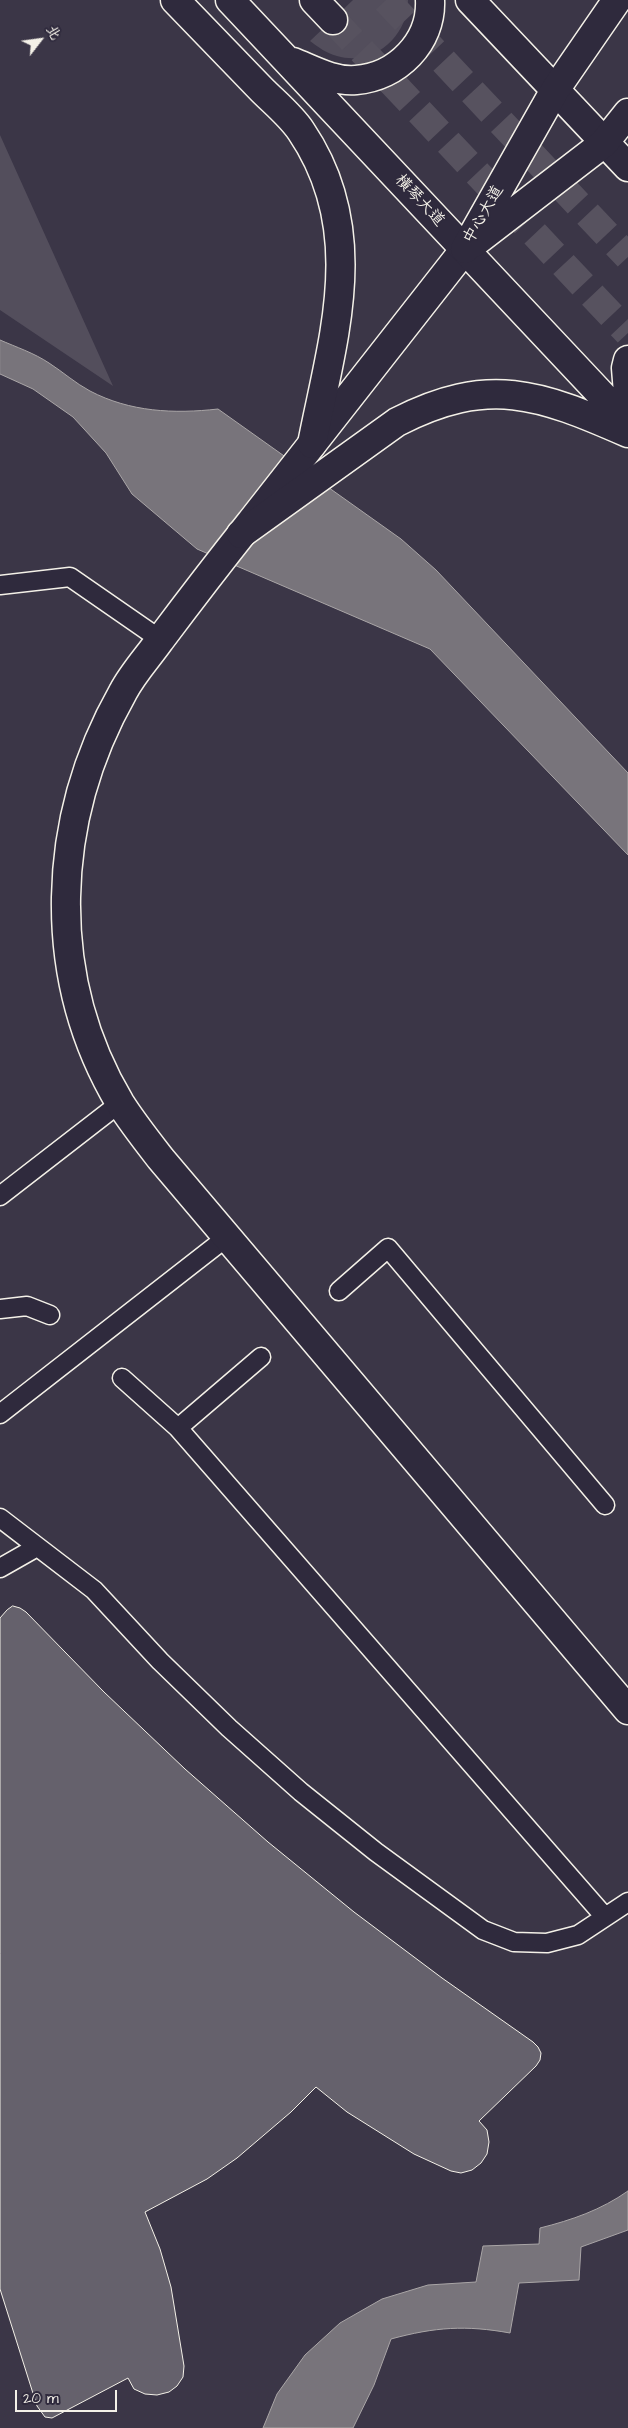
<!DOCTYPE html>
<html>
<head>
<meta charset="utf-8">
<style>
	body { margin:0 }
	#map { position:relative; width:628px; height:2428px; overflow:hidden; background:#3b3647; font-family:"Architects Daughter","LXGW WenKai TC",sans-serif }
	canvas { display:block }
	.north { position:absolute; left:15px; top:15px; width:50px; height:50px; -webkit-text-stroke:4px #2f2a3d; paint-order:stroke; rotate:60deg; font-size:14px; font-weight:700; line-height:20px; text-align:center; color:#f4f1e8 }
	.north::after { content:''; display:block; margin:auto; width:18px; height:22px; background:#f4f1e8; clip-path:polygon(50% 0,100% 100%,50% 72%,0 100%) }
	.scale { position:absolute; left:15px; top:2390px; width:102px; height:22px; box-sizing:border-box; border:2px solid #f4f1e8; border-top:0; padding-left:6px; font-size:15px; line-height:18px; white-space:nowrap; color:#f4f1e8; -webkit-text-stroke:4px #2f2a3d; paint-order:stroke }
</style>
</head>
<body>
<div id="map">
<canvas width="628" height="2428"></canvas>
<div class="north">北</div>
<div class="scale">20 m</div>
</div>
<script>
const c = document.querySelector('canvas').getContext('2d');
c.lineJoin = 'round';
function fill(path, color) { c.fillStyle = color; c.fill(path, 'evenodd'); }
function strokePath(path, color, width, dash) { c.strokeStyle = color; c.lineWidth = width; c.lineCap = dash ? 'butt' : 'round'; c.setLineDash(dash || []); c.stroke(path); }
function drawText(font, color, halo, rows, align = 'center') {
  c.font = font + ' "Architects Daughter","LXGW WenKai TC",sans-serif'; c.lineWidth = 4; c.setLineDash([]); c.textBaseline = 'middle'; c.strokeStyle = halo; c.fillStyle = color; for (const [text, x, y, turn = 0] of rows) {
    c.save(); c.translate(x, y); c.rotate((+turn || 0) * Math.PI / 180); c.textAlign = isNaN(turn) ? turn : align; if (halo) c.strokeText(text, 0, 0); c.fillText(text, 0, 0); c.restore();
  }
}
const green = new Path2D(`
	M 353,0 L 408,0 C 408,36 374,67 337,56 C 326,53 318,47 310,41 Z
	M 0,135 L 113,386 L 0,310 Z`);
const water = new Path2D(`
	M 0,340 C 16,347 34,353 49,363 C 63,372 75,383 90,391 C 130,412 174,414 218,409 L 401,539 L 436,570 L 628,773 L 628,855 L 430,649 L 197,549 L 132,494 L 106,453 L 73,417 L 33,389 L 0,374 Z
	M 628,2191 L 628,2230 L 581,2247 L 579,2280 L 519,2283 L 510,2333 C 466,2325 435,2327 391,2339 L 374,2385 L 353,2428 L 263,2428 L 277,2394 L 305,2355 L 340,2323 L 382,2299 L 428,2285 L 476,2282 L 483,2246 L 539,2244 L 540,2228 C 572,2220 601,2210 628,2191 Z`);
const building = new Path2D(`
	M 13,1606 L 20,1608 L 26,1612 L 104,1692 L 185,1769 L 268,1842 L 354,1912 L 442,1978 L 533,2042 L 538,2047 L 541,2053 L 540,2060 L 536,2066 L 479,2121 L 487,2130 L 489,2142 L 487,2154 L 481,2163 L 472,2170 L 461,2173 L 451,2171 L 414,2154 L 347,2112 L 316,2087 L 291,2112 L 237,2158 L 207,2179 L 145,2212 L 160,2249 L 171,2287 L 184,2366 L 183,2377 L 177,2386 L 169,2392 L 157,2395 L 145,2394 L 134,2389 L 128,2378 L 52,2418 L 45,2417 L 37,2406 L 0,2289 L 0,1618 L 7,1610 Z`);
const primaryTunnel = new Path2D(`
	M 386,0 L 628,257
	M 333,20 L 628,333`);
const lane = new Path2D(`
	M 0,585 L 70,577 L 161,640
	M 0,1196 L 120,1103
	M 339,1291 L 388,1248 L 605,1505
	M 0,1309 L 27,1306 L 50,1315
	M 122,1378 L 178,1428 L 605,1917
	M 0,1414 L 227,1237
	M 178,1428 L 261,1357
	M 0,1518 L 94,1590 L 160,1661 L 229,1728 L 301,1792 L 376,1852 L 483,1930 L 514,1942 L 547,1943 L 578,1935 L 628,1902
	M 0,1568 L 37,1547`);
const street = new Path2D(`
	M 465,249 C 393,340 322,431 251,522 C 220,561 190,600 160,640 C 148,657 133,673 123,692 C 51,819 44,975 120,1103 C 132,1122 147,1141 161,1159 L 628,1710`);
const secondary = new Path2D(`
	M 175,0 C 204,30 233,60 262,90 C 275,103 291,116 301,131 C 369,231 333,337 312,444
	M 230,0 L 628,423
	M 470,0 L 628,167
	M 293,62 C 313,70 334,82 356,80 C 397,77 432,42 430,0
	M 628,360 L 626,368 L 628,393
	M 241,534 L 397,422 C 489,375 539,394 628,433`);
const primary = new Path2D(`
	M 314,0 L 333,20
	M 474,243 L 604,143 L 628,113
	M 465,249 L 555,90 L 617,0`);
const streetNames = [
	["横琴大道",419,201,47],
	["中心大道",484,215,-60]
];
fill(green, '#534e5c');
fill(water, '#78747b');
strokePath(water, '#aaa6a7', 1);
fill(building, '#65616c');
strokePath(building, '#f4f1e8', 1);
strokePath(primaryTunnel, '#57525f', 28, [28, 14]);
strokePath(lane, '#f4f1e8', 21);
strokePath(street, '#f4f1e8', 31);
strokePath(secondary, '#f4f1e8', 31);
strokePath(primary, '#f4f1e8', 31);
strokePath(lane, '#2f2a3d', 18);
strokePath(street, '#2f2a3d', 28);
strokePath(secondary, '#2f2a3d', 28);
strokePath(primary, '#2f2a3d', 28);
drawText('16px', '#f4f1e8', '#2f2a3d', streetNames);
</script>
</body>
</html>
